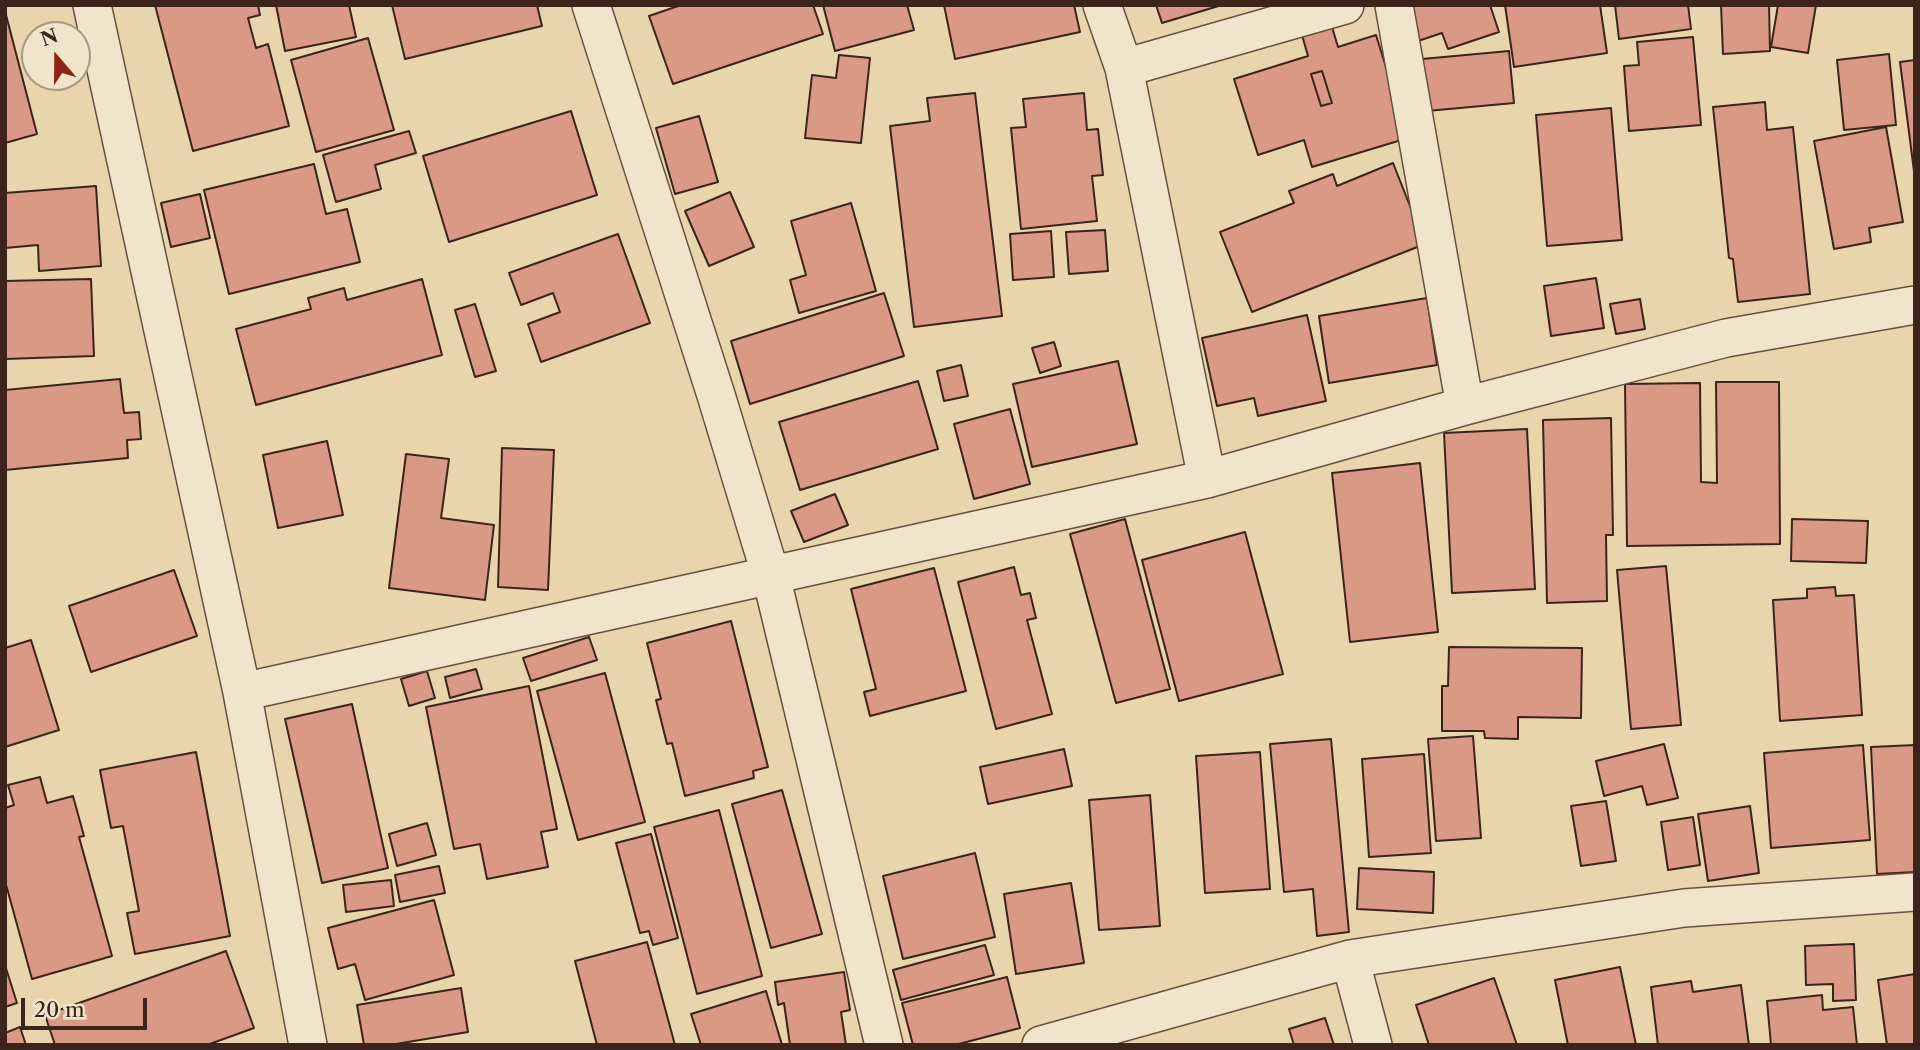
<!DOCTYPE html>
<html>
<head>
<meta charset="utf-8">
<style>
	body { margin:0 }
	#map { position:relative; width:1920px; height:1050px; overflow:hidden; background:#e8d5ad; font-family:"Libre Caslon Text",serif }
	canvas { display:block }
	.frame { position:absolute; inset:0; border:7px solid #3c241b; pointer-events:none }
	.north { position:absolute; left:21px; top:21px; width:70px; height:70px; box-sizing:border-box; background:#f0e4ca; border:2px solid #a89784; border-radius:50%; rotate:340deg; font-size:19px; font-weight:700; line-height:28px; text-align:center; color:#3c241b }
	.north::after { content:''; display:block; margin:auto; width:24px; height:32px; background:#8f2418; clip-path:polygon(50% 0,100% 100%,50% 72%,0 100%) }
	.scale { position:absolute; left:21px; top:998px; width:126px; height:32px; box-sizing:border-box; border:4px solid #3c241b; border-top:0; padding-left:9px; font-size:21px; line-height:24px; white-space:nowrap; color:#3c241b; -webkit-text-stroke:5px #f0e4ca; paint-order:stroke }
</style>
</head>
<body>
<div id="map">
<canvas width="1920" height="1050"></canvas>
<div class="frame"></div>
<div class="north">N</div>
<div class="scale">20 m</div>
</div>
<script>
const c = document.querySelector('canvas').getContext('2d');
c.lineJoin = 'round';
function fill(path, color) { c.fillStyle = color; c.fill(path, 'evenodd'); }
function strokePath(path, color, width, dash) { c.strokeStyle = color; c.lineWidth = width; c.lineCap = dash ? 'butt' : 'round'; c.setLineDash(dash || []); c.stroke(path); }
const building = new Path2D(`
	M 155,5 L 258,5 L 260,15 L 248,18 L 256,48 L 268,44 L 289,126 L 193,151 Z
	M 276,5 L 349,5 L 356,37 L 285,51 Z
	M 392,5 L 537,5 L 542,26 L 405,59 Z
	M 681,5 L 813,5 L 823,34 L 673,84 L 649,16 Z
	M 823,5 L 907,5 L 914,30 L 835,51 Z
	M 944,5 L 1074,5 L 1080,32 L 955,59 Z
	M 1156,5 L 1222,5 L 1162,23 Z
	M 1406,5 L 1490,5 L 1499,32 L 1448,49 L 1442,33 L 1418,41 Z
	M 1505,5 L 1600,5 L 1607,53 L 1514,67 Z
	M 1615,5 L 1688,5 L 1691,29 L 1619,39 Z
	M 1721,5 L 1769,5 L 1770,51 L 1723,54 Z
	M 1778,5 L 1816,5 L 1808,53 L 1771,47 Z
	M 5,11 L 37,134 L 5,143 Z
	M 1332,27 L 1338,47 L 1376,35 L 1408,138 L 1312,167 L 1304,140 L 1258,155 L 1234,79 L 1308,56 L 1302,35 ZM 1322,71 L 1332,103 L 1321,106 L 1311,74 Z
	M 1693,37 L 1701,125 L 1629,131 L 1624,66 L 1639,65 L 1637,42 Z
	M 368,38 L 394,130 L 316,152 L 291,60 Z
	M 1509,51 L 1514,103 L 1427,111 L 1422,59 Z
	M 1889,54 L 1896,125 L 1844,130 L 1837,60 Z
	M 839,55 L 870,58 L 861,143 L 805,138 L 812,75 L 836,78 Z
	M 1915,60 L 1915,179 L 1900,62 Z
	M 1322,71 L 1332,103 L 1321,106 L 1311,74 Z
	M 975,93 L 1002,316 L 914,327 L 890,126 L 930,121 L 927,98 Z
	M 1084,93 L 1087,130 L 1098,129 L 1103,175 L 1092,176 L 1097,221 L 1021,229 L 1011,128 L 1026,127 L 1023,99 Z
	M 1765,102 L 1767,130 L 1793,127 L 1810,294 L 1738,302 L 1733,259 L 1729,258 L 1713,107 Z
	M 1611,108 L 1622,240 L 1547,246 L 1536,115 Z
	M 571,111 L 597,195 L 449,242 L 423,156 Z
	M 699,116 L 718,182 L 675,194 L 656,128 Z
	M 1886,127 L 1903,222 L 1869,228 L 1871,242 L 1834,249 L 1814,141 Z
	M 409,131 L 416,153 L 375,165 L 381,189 L 336,202 L 323,155 Z
	M 1393,163 L 1425,244 L 1252,312 L 1220,232 L 1294,203 L 1289,191 L 1333,174 L 1337,186 Z
	M 314,164 L 326,214 L 347,209 L 360,262 L 229,294 L 204,190 Z
	M 96,186 L 101,266 L 39,271 L 38,245 L 5,248 L 5,193 Z
	M 730,192 L 754,247 L 709,266 L 685,211 Z
	M 200,194 L 210,238 L 171,247 L 161,203 Z
	M 851,203 L 876,291 L 799,313 L 790,280 L 806,275 L 791,221 Z
	M 1105,230 L 1108,271 L 1069,274 L 1066,232 Z
	M 1051,231 L 1054,277 L 1013,280 L 1010,234 Z
	M 618,234 L 650,323 L 541,362 L 528,324 L 560,312 L 553,293 L 521,305 L 509,273 Z
	M 1596,278 L 1604,328 L 1551,336 L 1544,286 Z
	M 91,279 L 94,356 L 5,359 L 5,281 Z
	M 422,279 L 442,355 L 256,405 L 236,329 L 311,309 L 308,298 L 344,288 L 347,300 Z
	M 884,293 L 904,356 L 750,404 L 731,341 Z
	M 1427,298 L 1437,365 L 1329,383 L 1319,316 Z
	M 1640,299 L 1645,329 L 1616,334 L 1610,304 Z
	M 475,304 L 496,371 L 475,377 L 455,310 Z
	M 1307,315 L 1326,401 L 1258,416 L 1254,398 L 1217,406 L 1202,338 Z
	M 1054,342 L 1061,366 L 1040,373 L 1032,348 Z
	M 1118,361 L 1137,444 L 1032,467 L 1013,384 Z
	M 961,365 L 968,396 L 944,401 L 937,371 Z
	M 120,379 L 124,413 L 139,412 L 141,439 L 127,440 L 128,458 L 5,470 L 5,390 Z
	M 918,381 L 938,449 L 800,490 L 779,422 Z
	M 1716,382 L 1779,382 L 1780,544 L 1627,546 L 1625,384 L 1700,383 L 1701,482 L 1717,483 Z
	M 1010,409 L 1030,484 L 974,499 L 954,424 Z
	M 1611,418 L 1613,535 L 1606,535 L 1607,601 L 1547,603 L 1543,420 Z
	M 1527,429 L 1535,589 L 1452,593 L 1444,433 Z
	M 327,441 L 343,515 L 278,528 L 263,455 Z
	M 502,448 L 554,450 L 548,590 L 498,587 Z
	M 406,454 L 449,459 L 441,518 L 494,525 L 485,600 L 389,588 Z
	M 1420,463 L 1438,632 L 1350,642 L 1332,473 Z
	M 835,494 L 848,525 L 804,542 L 791,511 Z
	M 1125,519 L 1170,689 L 1116,703 L 1070,534 Z
	M 1792,519 L 1868,521 L 1866,563 L 1791,561 Z
	M 1245,532 L 1283,674 L 1179,701 L 1142,560 Z
	M 1666,566 L 1681,725 L 1631,729 L 1617,570 Z
	M 1014,567 L 1021,595 L 1030,593 L 1036,618 L 1027,620 L 1052,714 L 996,729 L 958,582 Z
	M 934,568 L 966,691 L 870,716 L 864,692 L 876,689 L 851,589 Z
	M 174,570 L 197,636 L 91,672 L 69,606 Z
	M 1835,587 L 1836,596 L 1854,595 L 1862,715 L 1780,721 L 1773,600 L 1807,598 L 1807,589 Z
	M 731,621 L 768,767 L 753,771 L 754,778 L 685,796 L 672,743 L 667,744 L 656,700 L 661,699 L 647,643 Z
	M 589,637 L 597,660 L 531,681 L 523,658 Z
	M 31,640 L 59,730 L 5,747 L 5,648 Z
	M 1449,647 L 1582,648 L 1581,718 L 1518,717 L 1518,739 L 1485,738 L 1484,731 L 1442,731 L 1442,686 L 1448,686 Z
	M 476,669 L 482,689 L 450,698 L 445,677 Z
	M 427,671 L 435,698 L 409,706 L 401,679 Z
	M 605,673 L 645,822 L 578,840 L 537,691 Z
	M 529,686 L 557,829 L 541,832 L 548,867 L 487,879 L 480,844 L 454,849 L 426,707 Z
	M 352,704 L 388,868 L 322,883 L 285,719 Z
	M 1473,736 L 1481,838 L 1436,841 L 1428,739 Z
	M 1331,739 L 1349,932 L 1317,936 L 1313,889 L 1284,892 L 1270,744 Z
	M 1664,744 L 1678,798 L 1647,805 L 1642,786 L 1604,796 L 1596,761 Z
	M 1863,745 L 1870,840 L 1771,848 L 1764,753 Z
	M 1915,745 L 1915,872 L 1877,874 L 1871,747 Z
	M 1064,749 L 1072,786 L 988,804 L 980,767 Z
	M 196,752 L 230,936 L 135,954 L 127,913 L 139,911 L 123,826 L 111,828 L 100,770 Z
	M 1260,752 L 1270,889 L 1205,893 L 1196,756 Z
	M 1424,754 L 1431,853 L 1369,857 L 1362,759 Z
	M 40,777 L 47,803 L 73,796 L 84,836 L 79,837 L 112,956 L 32,979 L 5,881 L 5,808 L 14,805 L 8,785 Z
	M 782,790 L 822,934 L 771,948 L 732,804 Z
	M 1150,795 L 1160,926 L 1099,930 L 1089,800 Z
	M 1606,801 L 1616,861 L 1581,866 L 1571,806 Z
	M 1750,806 L 1759,873 L 1708,881 L 1698,814 Z
	M 719,810 L 762,976 L 697,994 L 654,827 Z
	M 1693,817 L 1700,865 L 1668,870 L 1661,822 Z
	M 427,823 L 436,855 L 397,866 L 389,834 Z
	M 651,834 L 678,938 L 653,945 L 649,931 L 640,933 L 616,843 Z
	M 975,853 L 995,937 L 903,959 L 883,876 Z
	M 439,866 L 445,893 L 400,902 L 395,875 Z
	M 1359,868 L 1434,872 L 1433,913 L 1357,909 Z
	M 391,880 L 394,906 L 346,912 L 343,885 Z
	M 1071,883 L 1084,963 L 1016,974 L 1004,894 Z
	M 434,900 L 454,975 L 365,1000 L 355,964 L 338,969 L 328,928 Z
	M 647,942 L 675,1045 L 597,1045 L 575,961 Z
	M 1854,944 L 1856,1000 L 1833,1001 L 1833,984 L 1806,985 L 1805,946 Z
	M 985,945 L 994,975 L 901,1000 L 893,970 Z
	M 226,951 L 254,1028 L 207,1045 L 55,1045 L 45,1015 Z
	M 5,965 L 17,1003 L 5,1007 Z
	M 1620,967 L 1636,1045 L 1568,1045 L 1555,980 Z
	M 844,972 L 850,1010 L 841,1012 L 846,1045 L 790,1045 L 784,1003 L 778,1005 L 775,982 Z
	M 1915,974 L 1915,1045 L 1887,1045 L 1878,980 Z
	M 1007,977 L 1020,1028 L 955,1045 L 913,1045 L 902,1003 Z
	M 1494,978 L 1517,1045 L 1429,1045 L 1416,1005 Z
	M 1691,981 L 1693,992 L 1741,985 L 1749,1045 L 1658,1045 L 1651,987 Z
	M 461,988 L 468,1032 L 390,1045 L 364,1045 L 357,1005 Z
	M 766,991 L 782,1045 L 701,1045 L 691,1014 Z
	M 1822,995 L 1823,1010 L 1853,1007 L 1857,1045 L 1771,1045 L 1767,1001 Z
	M 1325,1018 L 1334,1045 L 1294,1045 L 1289,1029 Z
	M 20,1027 L 26,1045 L 5,1045 L 5,1033 Z`);
const street = new Path2D(`
	M 92,5 L 242,692 L 308,1045
	M 591,5 L 716,395 L 771,576 L 884,1045
	M 1102,5 L 1124,68 L 1207,479
	M 1394,5 L 1465,406
	M 1124,68 L 1345,5
	M 242,692 L 1207,479 L 1465,406 L 1726,338 L 1915,305
	M 1350,959 L 1373,1045
	M 1041,1045 L 1350,959 L 1684,908 L 1915,892`);
fill(building, '#da9886');
strokePath(building, '#3c241b', 2);
strokePath(street, '#675040', 40);
strokePath(street, '#f0e4ca', 37);
</script>
</body>
</html>
